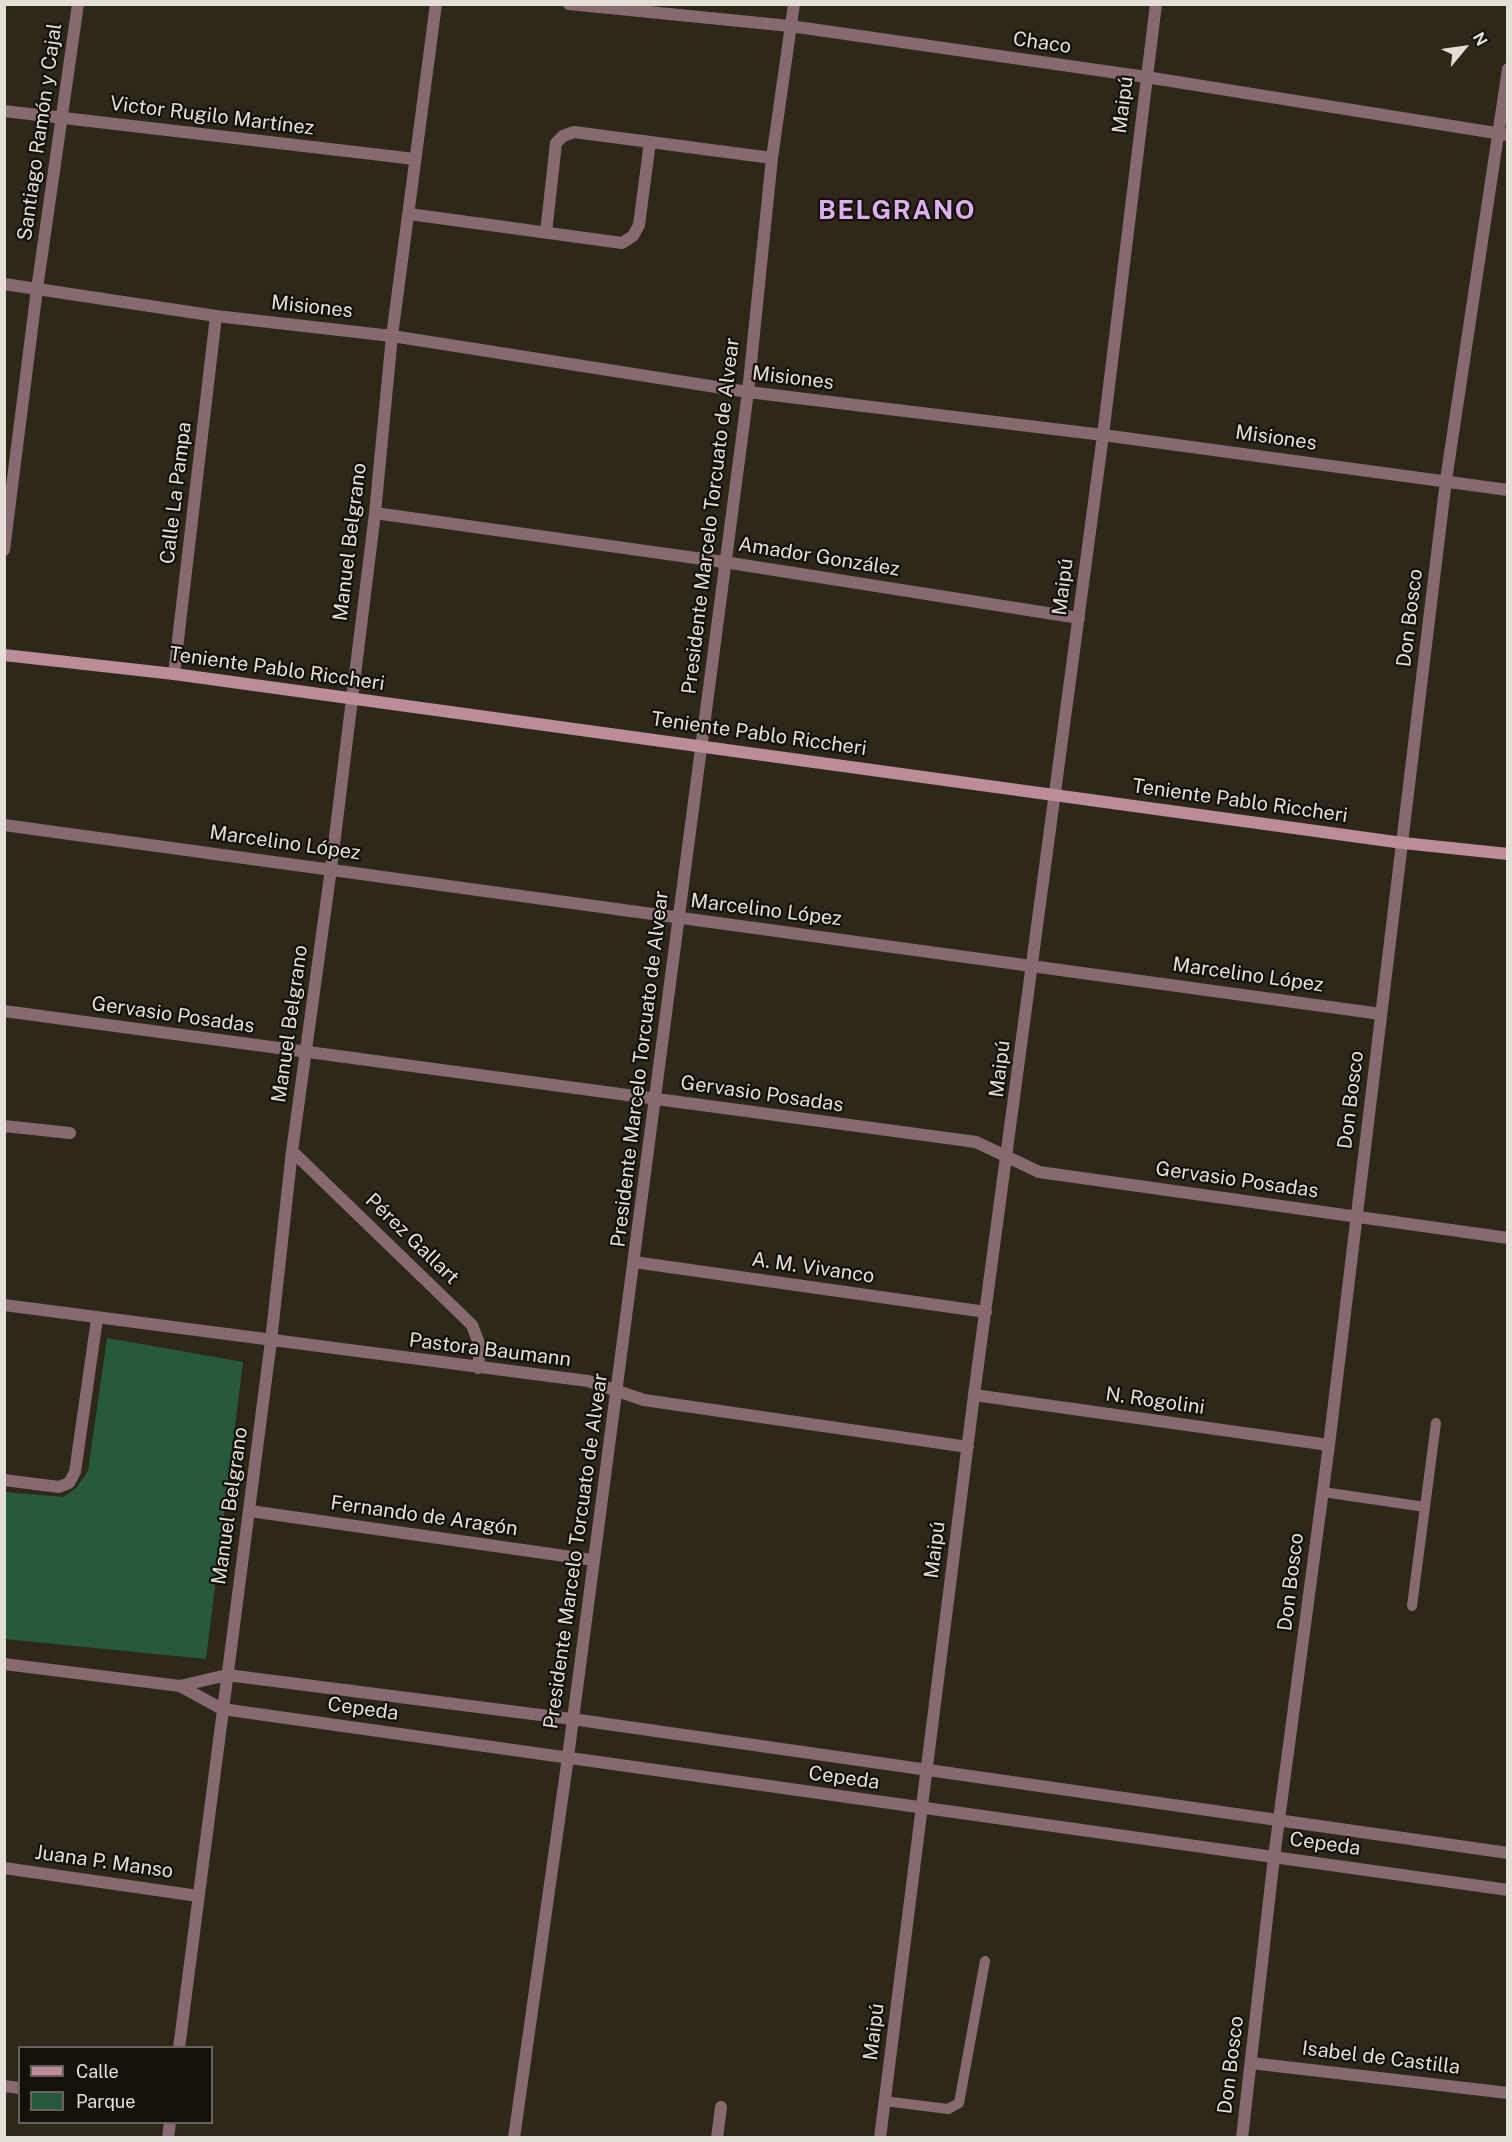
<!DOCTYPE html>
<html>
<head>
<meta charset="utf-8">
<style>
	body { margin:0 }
	#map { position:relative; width:1512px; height:2142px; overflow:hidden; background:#2e281a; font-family:"Public Sans",sans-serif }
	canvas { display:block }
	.frame { position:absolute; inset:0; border:6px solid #e3dfd6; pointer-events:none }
	.legend { position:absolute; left:18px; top:2046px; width:195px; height:78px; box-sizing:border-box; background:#14110b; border:2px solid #67635c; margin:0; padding:8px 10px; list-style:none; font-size:18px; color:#e3dfd6 }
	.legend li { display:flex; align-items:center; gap:12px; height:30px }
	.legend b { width:30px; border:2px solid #67635c }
	.north { position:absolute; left:1434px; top:18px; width:60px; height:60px; -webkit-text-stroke:4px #14110b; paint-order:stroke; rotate:61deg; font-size:16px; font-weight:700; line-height:24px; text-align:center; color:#e3dfd6 }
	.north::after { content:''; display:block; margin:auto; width:21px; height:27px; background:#e3dfd6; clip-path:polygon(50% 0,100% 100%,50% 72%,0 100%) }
</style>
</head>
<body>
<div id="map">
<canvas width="1512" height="2142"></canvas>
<div class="frame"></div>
<ul class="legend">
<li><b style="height:8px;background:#bc8d99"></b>Calle</li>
<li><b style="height:16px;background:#275a3d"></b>Parque</li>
</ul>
<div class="north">N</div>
</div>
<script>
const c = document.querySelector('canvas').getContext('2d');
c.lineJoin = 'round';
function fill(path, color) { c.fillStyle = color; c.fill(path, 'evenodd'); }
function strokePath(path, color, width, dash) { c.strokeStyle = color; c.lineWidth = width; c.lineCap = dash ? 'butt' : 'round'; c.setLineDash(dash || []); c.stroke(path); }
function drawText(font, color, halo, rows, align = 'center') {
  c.font = font + ' "Public Sans",sans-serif'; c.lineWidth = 4.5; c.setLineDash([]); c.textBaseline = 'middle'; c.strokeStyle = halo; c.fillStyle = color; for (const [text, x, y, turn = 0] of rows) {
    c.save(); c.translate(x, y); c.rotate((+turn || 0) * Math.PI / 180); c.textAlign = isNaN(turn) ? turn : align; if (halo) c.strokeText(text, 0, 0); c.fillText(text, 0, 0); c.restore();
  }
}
const green = new Path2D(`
	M 107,1338 L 243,1362 L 206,1659 L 5,1639 L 5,1492 L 64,1497 L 77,1487 L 88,1471 Z`);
const lane = new Path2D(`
	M 1323,1492 L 1425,1507
	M 1412,1606 L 1436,1423
	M 884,2101 L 948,2109 L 959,2103 L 985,1961`);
const street = new Path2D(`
	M 569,4 L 790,26 L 1146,77 L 1508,135
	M 4,111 L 415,159
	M 409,214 L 622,243 L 633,236 L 639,225 L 650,142
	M 546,233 L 556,143 L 563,136 L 574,132 L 772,158
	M 4,284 L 216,316 L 392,336 L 748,392 L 1103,435 L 1508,490
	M 375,513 L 724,562 L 1079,618
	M 4,550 L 37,289 L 78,4
	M 174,674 L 216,316
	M 4,825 L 1381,1014
	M 4,1011 L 976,1142 L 1039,1172 L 1508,1238
	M 4,1126 L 70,1133
	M 292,1151 L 472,1325 L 480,1346 L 478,1368
	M 634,1262 L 986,1312
	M 4,1305 L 588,1381 L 644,1400 L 968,1447
	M 974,1395 L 1329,1445
	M 4,1480 L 59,1487 L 69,1483 L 75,1472 L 97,1319
	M 250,1511 L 593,1560
	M 4,1664 L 180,1686 L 227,1675 L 572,1719 L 1508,1853
	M 180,1686 L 222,1709 L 1508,1890
	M 4,1868 L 198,1896
	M 179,2048 L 271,1341 L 292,1151 L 331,869 L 375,513 L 392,336 L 436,4
	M 1251,2063 L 1508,2093
	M 4,2086 L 20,2088
	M 168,2138 L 170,2122
	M 514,2138 L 568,1757 L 748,392 L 772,158 L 794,4
	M 717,2138 L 721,2107
	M 880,2138 L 974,1395 L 1103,435 L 1156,4
	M 1242,2138 L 1274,1857 L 1329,1445 L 1446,480 L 1508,69`);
const secondary = new Path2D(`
	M 4,655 L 174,674 L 1403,843 L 1508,854`);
const streetNames = [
	["Chaco",1042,43,8],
	["Maipú",1123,105,-83],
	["Victor Rugilo Martínez",212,116,7],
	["Santiago Ramón y Cajal",40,132,-82],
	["Misiones",312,307,6],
	["Misiones",793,378,7],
	["Misiones",1276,438,8],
	["Calle La Pampa",176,493,-83],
	["Presidente Marcelo Torcuato de Alvear",711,516,-83],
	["Manuel Belgrano",350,542,-83],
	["Amador González",819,557,9],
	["Maipú",1063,587,-83],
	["Don Bosco",1410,618,-83],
	["Teniente Pablo Riccheri",277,669,8],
	["Teniente Pablo Riccheri",759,734,8],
	["Teniente Pablo Riccheri",1240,801,8],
	["Marcelino López",285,843,8],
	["Marcelino López",766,910,7],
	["Marcelino López",1248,975,8],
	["Gervasio Posadas",173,1015,8],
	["Manuel Belgrano",290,1024,-82],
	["Presidente Marcelo Torcuato de Alvear",640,1069,-83],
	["Maipú",1000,1069,-83],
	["Gervasio Posadas",762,1094,8],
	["Don Bosco",1351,1100,-83],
	["Gervasio Posadas",1237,1180,8],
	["Pérez Gallart",412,1239,44],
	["A. M. Vivanco",813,1268,8],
	["Pastora Baumann",490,1350,7],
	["N. Rogolini",1155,1401,8],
	["Manuel Belgrano",230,1506,-82],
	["Fernando de Aragón",424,1516,8],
	["Maipú",935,1550,-83],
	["Presidente Marcelo Torcuato de Alvear",576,1551,-82],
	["Don Bosco",1291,1582,-83],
	["Cepeda",363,1709,8],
	["Cepeda",844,1778,8],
	["Cepeda",1325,1844,8],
	["Juana P. Manso",104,1862,8],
	["Maipú",874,2032,-83],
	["Isabel de Castilla",1381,2058,7],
	["Don Bosco",1231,2065,-83]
];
const districtNames = [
	["BELGRANO",897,211]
];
fill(green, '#275a3d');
strokePath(lane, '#876970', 10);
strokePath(street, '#876970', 12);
strokePath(secondary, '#bc8d99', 12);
drawText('20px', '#e3dfd6', '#14110b', streetNames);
c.letterSpacing = '1.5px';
drawText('bold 26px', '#ddafef', '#14110b', districtNames);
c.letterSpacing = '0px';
</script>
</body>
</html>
